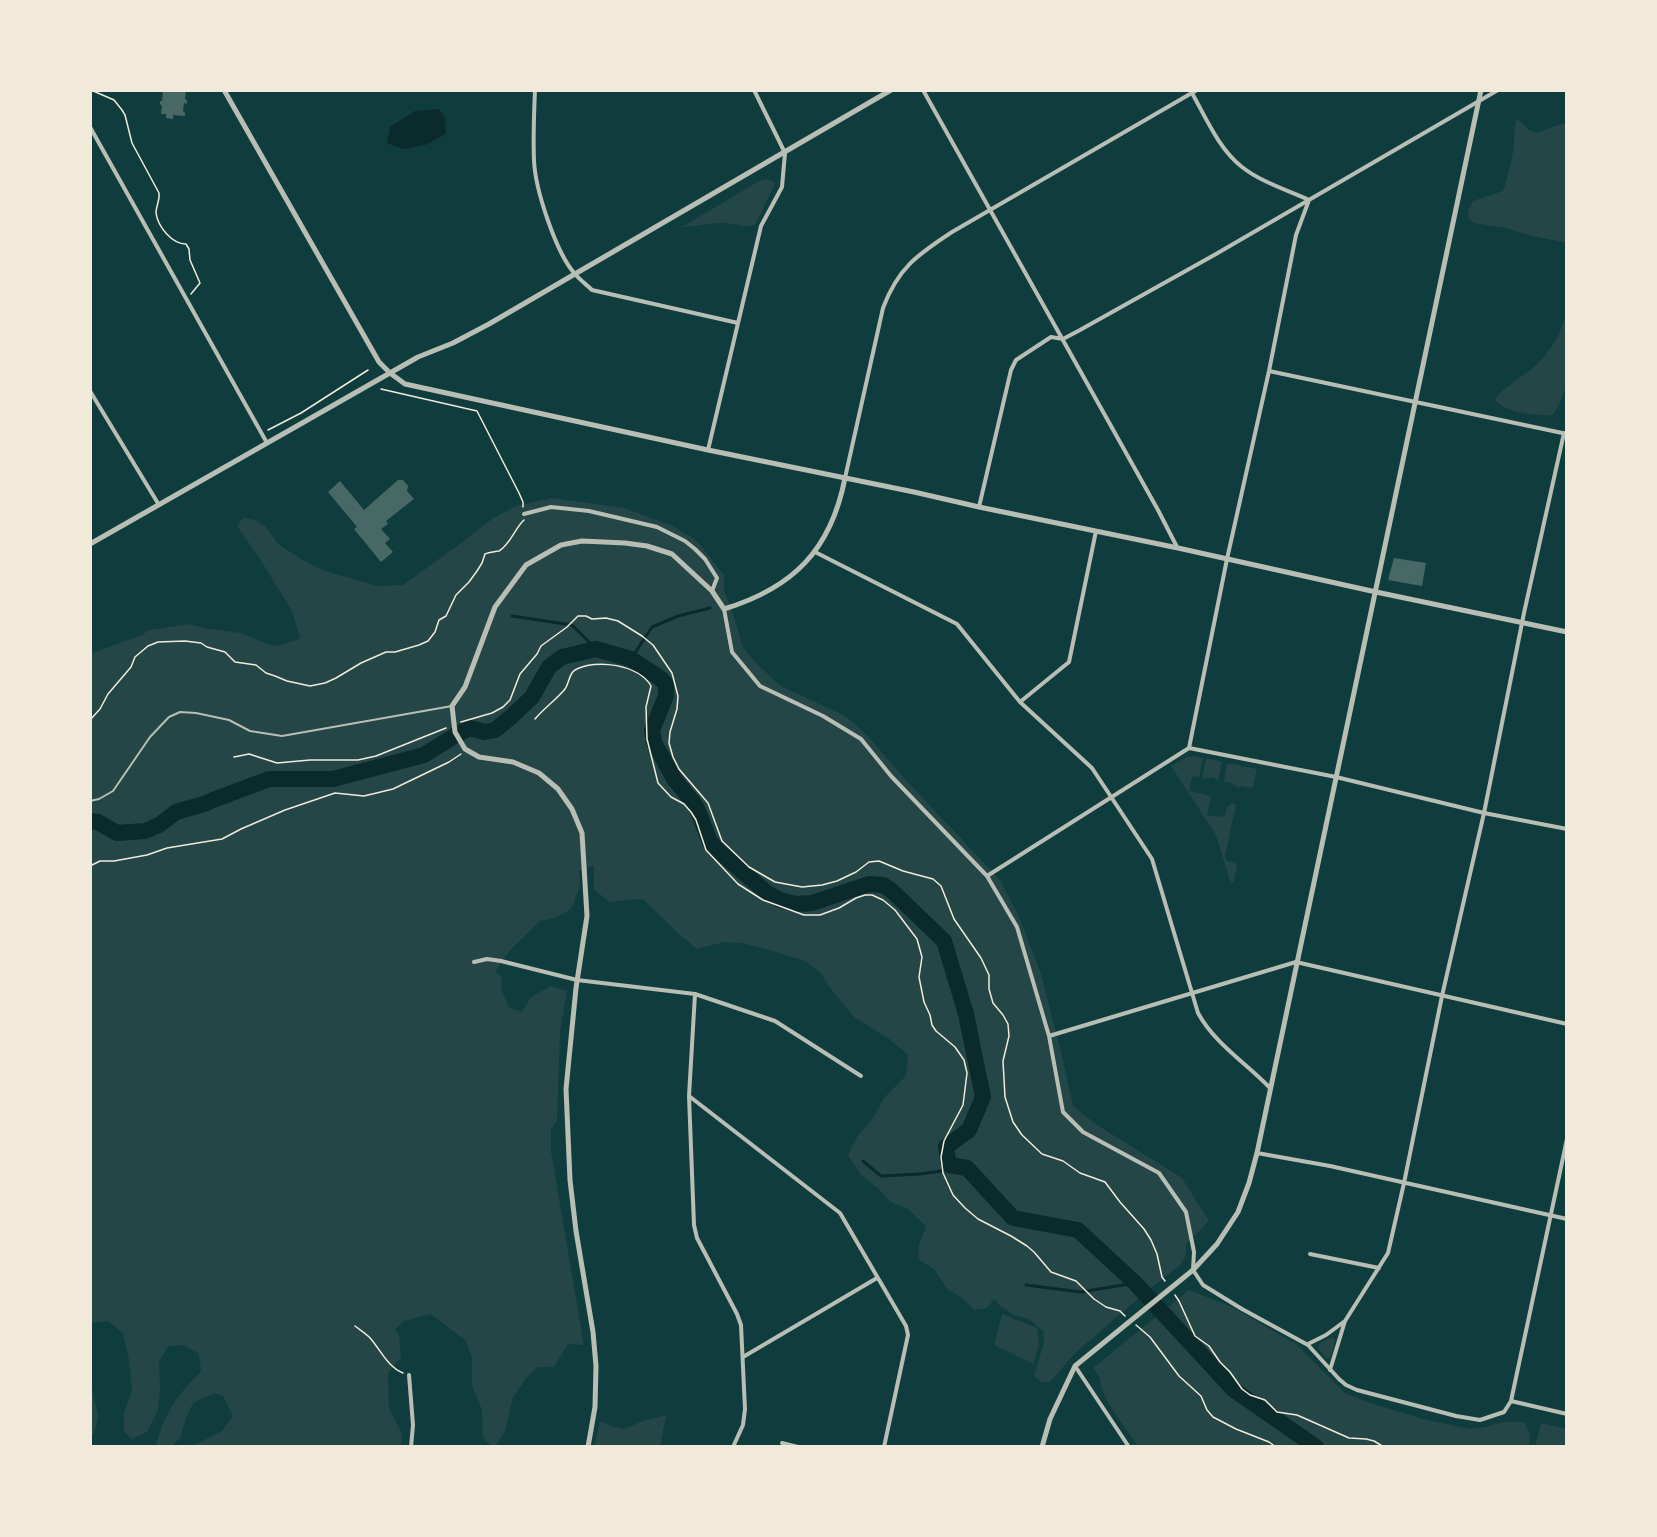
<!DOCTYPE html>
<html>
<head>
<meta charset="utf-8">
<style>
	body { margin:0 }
	#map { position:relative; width:1657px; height:1537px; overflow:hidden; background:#0f3d3e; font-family:"Nunito Sans",sans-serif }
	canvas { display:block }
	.frame { position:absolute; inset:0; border:92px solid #f1e9da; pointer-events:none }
</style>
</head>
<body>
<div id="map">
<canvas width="1657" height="1537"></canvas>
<div class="frame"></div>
</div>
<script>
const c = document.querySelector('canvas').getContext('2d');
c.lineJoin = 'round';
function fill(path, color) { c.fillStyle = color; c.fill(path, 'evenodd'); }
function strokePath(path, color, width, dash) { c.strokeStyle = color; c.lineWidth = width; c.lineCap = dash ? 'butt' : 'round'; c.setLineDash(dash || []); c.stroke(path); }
const green = new Path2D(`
	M 1517,119 L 1529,130 L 1536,133 L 1567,122 L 1567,243 L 1528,235 L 1506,228 L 1474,223 L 1469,219 L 1468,211 L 1473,201 L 1503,191 C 1508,178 1513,156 1514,143 C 1515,132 1513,130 1517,119 Z
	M 765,179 L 772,181 L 775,184 L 755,225 C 745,228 737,224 726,223 C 712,222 698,227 682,227 L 759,181 Z
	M 1567,305 L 1567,384 L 1560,402 L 1553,415 C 1537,416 1505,413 1495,400 C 1500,390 1511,385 1519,378 C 1527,373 1535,367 1541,360 C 1554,346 1566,324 1567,305 Z
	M 552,498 L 624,508 L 673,526 L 697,541 L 724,575 L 724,590 L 733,614 L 743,648 L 758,665 L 781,686 L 845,716 L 866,734 L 904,778 L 1000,880 L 1020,919 L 1041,974 L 1061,1052 L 1073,1106 L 1097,1125 L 1182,1178 L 1209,1221 L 1186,1244 L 1186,1255 L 1179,1266 L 1147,1291 L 1075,1353 L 1050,1382 L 1041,1382 L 1034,1376 L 1044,1342 L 1043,1331 L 1029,1319 L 1014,1315 L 1000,1306 L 994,1299 L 987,1308 L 974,1310 L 964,1299 L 947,1289 L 934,1269 L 918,1259 L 919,1245 L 926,1226 L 908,1209 L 891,1202 L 878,1188 L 862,1176 L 848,1155 L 857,1137 L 871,1121 L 884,1098 L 906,1076 L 908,1055 L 888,1038 L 854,1017 L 831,989 L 820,972 L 805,961 L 770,950 L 741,943 L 724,942 L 697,949 L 680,935 L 644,900 L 634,899 L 609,902 L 594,889 L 594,865 L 579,871 L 580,886 L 571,909 L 555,918 L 540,921 L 510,950 L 495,972 L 502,976 L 501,990 L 509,1007 L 522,1012 L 530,998 L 551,986 L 567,991 L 560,1031 L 557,1120 L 551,1130 L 551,1152 L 584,1345 L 568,1344 L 554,1367 L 538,1367 L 527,1377 L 513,1397 L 505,1431 L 495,1447 L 492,1447 L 483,1437 L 482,1410 L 472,1385 L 472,1358 L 466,1341 L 431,1314 L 404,1321 L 395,1329 L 399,1335 L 401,1358 L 388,1373 L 389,1409 L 402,1433 L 401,1447 L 191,1447 L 222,1431 L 233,1416 L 223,1396 L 214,1393 L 193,1403 L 186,1418 L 180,1438 L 171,1447 L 159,1447 L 156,1444 C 167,1409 176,1397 201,1371 L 199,1354 L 184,1345 L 168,1346 L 159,1362 L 160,1388 L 158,1410 L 147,1432 L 132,1439 L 124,1432 L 124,1413 L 132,1390 L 129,1360 L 123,1333 L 108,1321 L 90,1323 L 90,654 L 142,635 L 149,630 L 190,624 L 203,628 L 241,633 L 267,644 L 278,646 L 297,640 L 300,637 L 292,611 L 258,556 L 237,526 L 243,518 L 255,520 L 266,527 L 278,544 L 301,559 L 322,570 L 377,586 L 403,585 L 457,546 L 493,518 L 516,506 Z
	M 1194,756 L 1203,758 L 1199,777 L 1192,776 L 1189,791 L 1211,796 L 1207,815 L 1220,817 L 1221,815 L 1225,816 L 1227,807 L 1230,806 L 1231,803 L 1236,804 L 1225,857 L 1226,861 L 1235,863 L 1237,866 L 1234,881 L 1231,884 L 1216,835 L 1171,766 L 1187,757 Z
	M 1206,758 L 1222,762 L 1218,781 L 1216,780 L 1216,778 L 1210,777 L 1209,779 L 1202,778 Z
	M 1227,763 L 1257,769 L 1253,786 L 1251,788 L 1240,786 L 1239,788 L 1231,783 L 1224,782 Z
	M 1189,1290 L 1230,1306 L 1296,1344 L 1345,1393 L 1367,1402 L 1423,1419 L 1470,1429 L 1485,1427 L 1503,1422 L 1524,1422 L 1530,1435 L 1529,1446 L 1533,1447 L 1139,1447 C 1128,1431 1099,1396 1100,1378 L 1093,1368 Z
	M 1002,1314 L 1037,1328 L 1039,1345 L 1033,1364 L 994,1345 Z
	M 1330,1338 L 1334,1338 L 1335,1340 L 1331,1357 L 1327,1359 L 1318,1348 L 1320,1343 Z
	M 90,1380 L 98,1416 L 94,1434 L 90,1434 Z
	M 666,1415 L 660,1447 L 594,1447 L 600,1421 L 613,1427 L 624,1429 L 643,1421 Z
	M 1541,1423 L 1567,1429 L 1567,1447 L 1535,1447 Z`);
const water = new Path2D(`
	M 439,109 L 445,118 L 446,134 L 425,145 L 403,149 L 387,143 L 390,127 L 415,111 Z`);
const stream = new Path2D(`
	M 512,616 L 572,625 L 596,649
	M 631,659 L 652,627 L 678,616 L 710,608
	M 863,1161 L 881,1176 L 920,1174 L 941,1171 L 949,1165
	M 1026,1285 L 1081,1292 L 1135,1283`);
const river = new Path2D(`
	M 90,821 L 98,822 L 117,833 L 145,831 L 159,825 L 176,812 L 204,804 L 213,800 L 269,779 L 333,779 L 424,755 L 456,735 L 470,728 L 484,732 L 495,730 L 511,717 L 532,697 L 549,667 L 562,657 L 596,649 L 631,659 L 660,678 L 666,684 L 666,696 L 652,730 L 654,742 L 674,779 L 693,802 L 698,811 L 710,842 L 721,853 L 767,893 L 780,900 L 796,904 L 812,903 L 869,884 L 883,885 L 892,891 L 944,941 L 966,1014 L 983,1097 L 969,1130 L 946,1147 L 949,1165 L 967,1168 L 1013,1218 L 1078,1230 L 1135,1283 L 1234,1390 L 1316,1447`);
const building = new Path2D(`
	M 160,90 L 186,90 L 185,99 L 187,100 L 187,104 L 184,103 L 183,111 L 185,113 L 185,116 L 173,115 L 173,119 L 166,118 L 166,114 L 161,114 L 162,106 L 160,104 L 160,101 L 162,101 L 163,93 Z
	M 398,480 L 403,480 L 408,486 L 407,491 L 414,499 L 386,521 L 388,524 L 381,529 L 390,539 L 385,543 L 393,552 L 381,562 L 354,529 L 357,527 L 328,492 L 340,481 L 364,510 Z
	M 1394,558 L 1426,563 L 1422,586 L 1388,580 Z`);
const path = new Path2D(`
	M 91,90 L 114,100 L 122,110 L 125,115 L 132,143 L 159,193 C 160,200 156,206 156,213 C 158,227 172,244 186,244 L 189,249 L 190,260 L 200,283 L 191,294
	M 381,389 L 477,411 L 519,493 L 523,502 L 523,507
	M 268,430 L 301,413 L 368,370
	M 535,719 C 544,708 556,700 565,689 C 569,684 569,673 575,670 C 596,658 639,665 651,686 L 646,707 L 647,739 L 658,783 L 671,797 L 684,804 L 691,812 L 696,820 L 706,850 L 738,884 L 763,900 L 804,915 L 820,915 L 839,908 L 856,898 L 865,895 L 872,895 L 883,900 L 895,910 L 917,939 L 922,957 L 919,977 L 924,1002 L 930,1015 L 932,1025 L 936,1031 L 955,1047 L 964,1060 L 967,1073 L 963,1105 L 944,1141 L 941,1157 L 943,1173 L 953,1195 L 965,1208 L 978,1219 L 1011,1236 L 1027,1246 L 1034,1252 L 1051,1272 L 1076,1281 L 1094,1299 L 1106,1307 L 1120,1311 L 1125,1316
	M 90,720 L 100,709 L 108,694 L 131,667 L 135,657 L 148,646 L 158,642 L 185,641 L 201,643 L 207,647 L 225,652 L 235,662 L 256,665 L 266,673 L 275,676 L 287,681 L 310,686 L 325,683 L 336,678 L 361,663 L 386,652 L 395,652 L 419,645 L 428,641 L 435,632 L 439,620 L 446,616 L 456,595 L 469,582 L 477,571 L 482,563 L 485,554 C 489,552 494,552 499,551 C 510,545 515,528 524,520
	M 461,722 L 492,713 L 503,707 L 510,700 L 520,674 L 537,654 L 541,646 L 567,627 L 578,616 L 586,616 L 592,619 L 606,618 L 618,621 L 642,636 L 653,645 L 672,673 L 678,696 L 677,709 L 670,732 L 669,743 L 673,757 L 679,769 L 708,803 L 722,841 L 749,867 L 775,882 L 802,887 L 822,885 L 837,881 L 856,872 L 869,862 L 879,861 L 903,871 L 933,879 L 941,886 L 954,919 L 981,958 L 989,975 L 989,989 L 993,1003 L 1003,1015 L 1008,1024 L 1009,1036 L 1003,1061 L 1005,1097 L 1013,1122 L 1022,1135 L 1042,1154 L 1063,1161 L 1080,1173 L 1105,1182 L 1120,1202 L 1144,1229 L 1151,1240 L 1157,1254 L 1162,1277 L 1165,1281
	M 234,757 L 249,754 L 277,763 L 310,760 L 358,760 L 376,756 L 446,728
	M 90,866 L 100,861 L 114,861 L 147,855 L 167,848 L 222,839 L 241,829 L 285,810 L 335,793 L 364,796 L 393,789 L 449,762 L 461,754
	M 1175,1295 L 1179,1301 L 1195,1336 L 1209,1346 L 1220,1362 L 1230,1372 L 1242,1389 L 1250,1395 L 1265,1400 L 1277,1412 L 1297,1415 L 1349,1438 L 1366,1439 L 1374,1441 L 1384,1447
	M 1136,1325 L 1150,1337 L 1179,1376 L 1201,1396 L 1207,1410 L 1213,1417 L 1236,1429 L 1269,1442 L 1276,1447
	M 355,1326 C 360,1330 367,1334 371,1339 C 381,1351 388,1367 403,1373`);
const service = new Path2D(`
	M 90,801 L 99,799 L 113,791 L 150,737 L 169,717 L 180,712 L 196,713 L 229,720 L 250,731 L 282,736 L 452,706`);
const minor = new Path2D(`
	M 535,90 C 534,113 533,137 534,160 C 535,189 556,253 575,274 C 580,280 587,285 592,290 L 738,323
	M 923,90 L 1158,510 L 1177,547
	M 90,127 L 267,443
	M 1269,371 L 1567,434
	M 90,391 L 159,505
	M 708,450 L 761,226 L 782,187 L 785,153 L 754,90
	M 845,478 L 883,308 C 898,268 917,255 952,232 L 1197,90
	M 979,507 L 1011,370 L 1016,360 L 1051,337 L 1063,339 L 1080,330 L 1216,254 L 1498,90
	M 524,514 L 551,507 L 589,511 L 657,527 L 685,541 L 695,549 L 705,559 L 717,578 L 712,591
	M 815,552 L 957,624 L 1020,702 L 1092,768 L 1152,859 L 1198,1013 C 1215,1044 1246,1063 1270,1088
	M 724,609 L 732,652 L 760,686 L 823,716 L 861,739 L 891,776 L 987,876 L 1017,927 L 1049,1036 L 1063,1112 L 1083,1132 L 1159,1173 L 1186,1212 L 1194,1252 L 1193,1270 L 1203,1285 L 1242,1309 L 1308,1345 L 1339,1379 L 1346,1385 L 1357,1390 L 1456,1416 L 1480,1420 L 1504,1412 L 1511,1401 L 1567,1414
	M 1020,702 L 1069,662 L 1096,531
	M 1189,748 L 1227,559 L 1269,371 L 1296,235 L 1309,200 C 1287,190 1261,182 1242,167 C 1219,149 1206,118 1192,93
	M 987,876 L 1189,748 L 1336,777 L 1484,813 L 1567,829
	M 474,962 L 487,959 L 501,961 L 577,980 L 695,994 L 775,1021 L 861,1076
	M 695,994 L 689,1096 L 694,1225 L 697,1238 L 737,1314 L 741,1325 L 745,1409 L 743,1425 L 733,1447
	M 1049,1036 L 1296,962 L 1567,1024
	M 689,1096 L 840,1213 L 906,1326 L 908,1335 L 884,1447
	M 1257,1153 L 1330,1166 L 1567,1219
	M 1310,1254 L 1379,1268
	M 1308,1344 L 1326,1335 L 1345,1321
	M 743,1357 L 877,1278
	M 1075,1366 L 1129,1447
	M 1330,1370 L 1345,1321 L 1388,1253 L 1404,1183 L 1442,996 L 1484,813 L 1524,613 L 1564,433
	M 409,1375 L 413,1425 L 411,1447
	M 1511,1401 L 1567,1139
	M 782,1443 L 798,1447`);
const tertiary = new Path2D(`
	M 224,90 L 379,362 L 390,373 L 405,384 L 708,450 L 914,492 L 979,507 L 1178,548 L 1376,592 L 1567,632
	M 90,544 L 418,357 L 453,343 L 489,324 L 891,90
	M 588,1447 L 595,1407 L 596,1366 L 593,1332 L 576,1231 L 570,1180 L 566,1089 L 576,988 L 587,916 L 582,833 L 572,809 L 558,789 L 539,773 L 513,762 L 479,757 L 465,749 L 455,732 L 452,706 L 465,687 L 495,607 L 526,565 L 561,545 L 582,541 L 625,543 L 647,546 L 672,554 L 712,591 L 724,609 C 793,588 831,550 845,478
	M 1042,1447 L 1050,1419 L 1075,1366 L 1193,1270 L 1217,1244 L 1238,1212 L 1249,1183 L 1257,1153 L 1481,90`);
fill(green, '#244646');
fill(water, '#0a2a2b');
strokePath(stream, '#0a2a2b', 3);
strokePath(river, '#0a2a2b', 16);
fill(building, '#486865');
strokePath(path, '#f1e9da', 1.5);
strokePath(service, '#b8beb3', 2);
strokePath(minor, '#b8beb3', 4);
strokePath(tertiary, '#b8beb3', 5);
</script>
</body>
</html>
